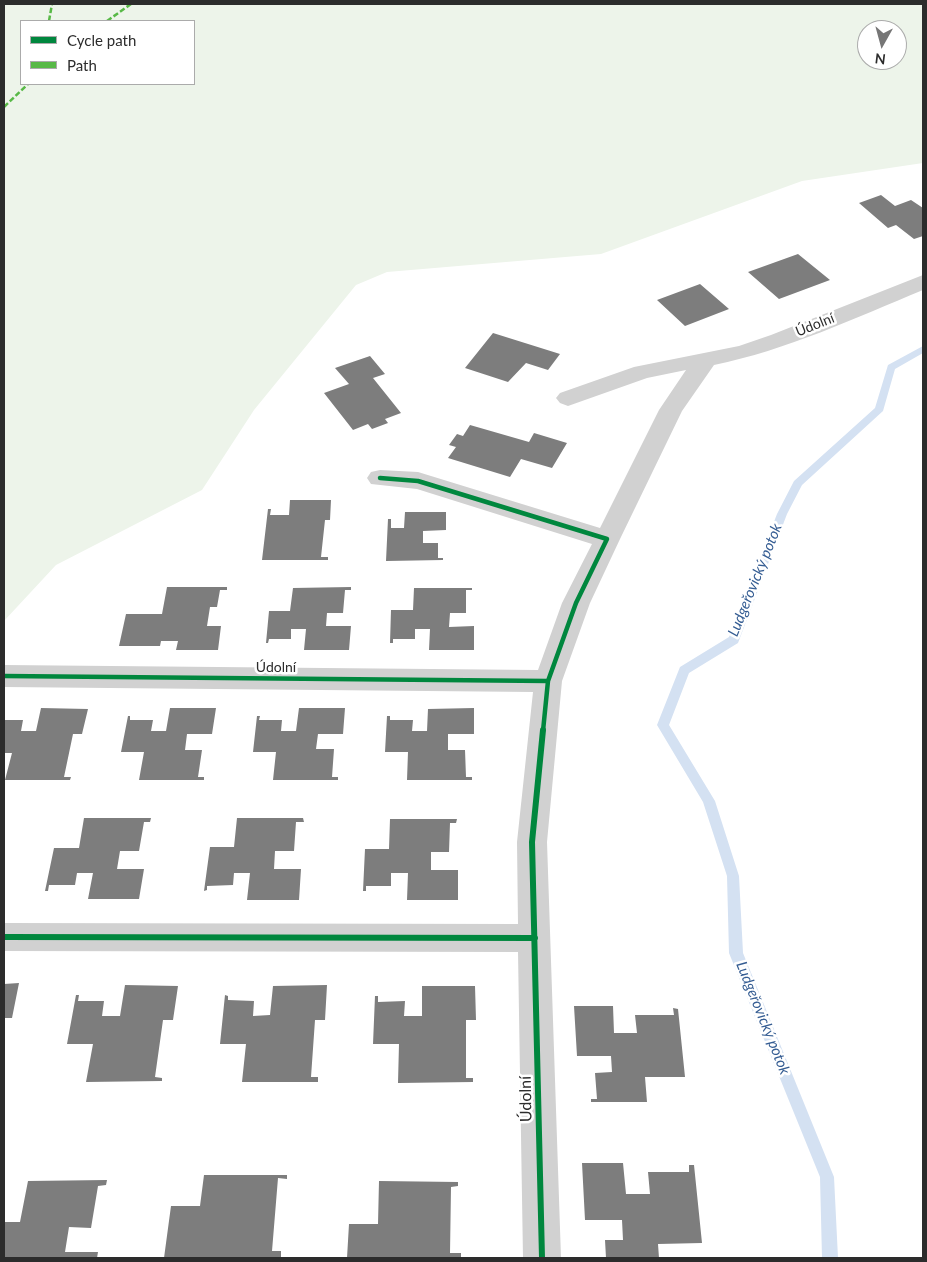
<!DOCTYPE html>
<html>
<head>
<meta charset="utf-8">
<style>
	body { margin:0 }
	#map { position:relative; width:927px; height:1262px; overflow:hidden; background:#fff; font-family:Lato,sans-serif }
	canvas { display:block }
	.frame { position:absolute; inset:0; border:5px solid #2c2c2c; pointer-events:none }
	.legend { position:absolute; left:20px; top:20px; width:175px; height:65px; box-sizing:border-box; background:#fff; border:1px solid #ababab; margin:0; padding:6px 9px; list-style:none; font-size:15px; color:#2c2c2c }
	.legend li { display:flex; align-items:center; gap:10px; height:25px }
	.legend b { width:25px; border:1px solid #ababab }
	.north { position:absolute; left:857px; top:20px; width:50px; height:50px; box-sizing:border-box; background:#fff; border:1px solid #ababab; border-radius:50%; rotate:187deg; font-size:14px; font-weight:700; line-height:20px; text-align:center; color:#2c2c2c }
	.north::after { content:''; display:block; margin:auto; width:18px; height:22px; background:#767676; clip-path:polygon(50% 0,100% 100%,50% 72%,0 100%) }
</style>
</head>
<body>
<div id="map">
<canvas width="927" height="1262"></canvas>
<div class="frame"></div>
<ul class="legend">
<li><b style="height:6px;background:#00873e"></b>Cycle path</li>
<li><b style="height:6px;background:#58b947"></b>Path</li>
</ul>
<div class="north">N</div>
</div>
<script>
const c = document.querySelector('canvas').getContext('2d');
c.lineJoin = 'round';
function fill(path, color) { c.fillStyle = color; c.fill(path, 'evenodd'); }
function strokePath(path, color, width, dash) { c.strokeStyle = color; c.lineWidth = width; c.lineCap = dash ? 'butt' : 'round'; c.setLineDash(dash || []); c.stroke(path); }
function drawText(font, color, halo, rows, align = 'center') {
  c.font = font + ' Lato,sans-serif'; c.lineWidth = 5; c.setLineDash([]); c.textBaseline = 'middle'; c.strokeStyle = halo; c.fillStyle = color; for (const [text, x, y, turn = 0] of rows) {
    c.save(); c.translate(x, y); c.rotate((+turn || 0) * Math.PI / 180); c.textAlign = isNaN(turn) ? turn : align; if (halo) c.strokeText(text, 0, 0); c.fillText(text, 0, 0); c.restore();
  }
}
const green = new Path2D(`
	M 4,4 L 923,4 L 923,163 L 802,181 L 601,254 L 387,272 L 356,285 L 254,410 L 202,490 L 56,565 L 4,621 ZM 21,21 L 194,21 L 194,84 L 21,84 ZM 867,30 L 897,30 L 897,60 L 867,60 Z`);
const stream = new Path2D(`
	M 923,346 L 923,353 L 895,369 L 883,411 L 802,485 L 787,514 L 738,643 L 689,673 L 669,725 L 715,801 L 739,876 L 743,953 L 834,1177 L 838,1258 L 822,1258 L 820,1177 L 729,953 L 727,876 L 703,802 L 657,725 L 680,667 L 729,637 L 777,514 L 794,481 L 875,408 L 888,365 Z`);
const building = new Path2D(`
	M 881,195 L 895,206 L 911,200 L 923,208 L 923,236 L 914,239 L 896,225 L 888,228 L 859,203 Z
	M 798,254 L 830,280 L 779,299 L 748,272 Z
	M 700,284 L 729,309 L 685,326 L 657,300 Z
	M 493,333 L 560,354 L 548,370 L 526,363 L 508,382 L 465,368 Z
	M 370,356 L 385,374 L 373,378 L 401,413 L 385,419 L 388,423 L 372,429 L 368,424 L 353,430 L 324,393 L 349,384 L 335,368 Z
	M 470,425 L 529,442 L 534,433 L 567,443 L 552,468 L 521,459 L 510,477 L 448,458 L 456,447 L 449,445 L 457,434 L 463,436 Z
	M 290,500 L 331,500 L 330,520 L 325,520 L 321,557 L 328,557 L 328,560 L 262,560 L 268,509 L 271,509 L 270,515 L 289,515 Z
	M 405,512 L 446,512 L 446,530 L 423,531 L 423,543 L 438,543 L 438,558 L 443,558 L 443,560 L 386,561 L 388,519 L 391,519 L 391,528 L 404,528 Z
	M 167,587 L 227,587 L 227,590 L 220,590 L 217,607 L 210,607 L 207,626 L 221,626 L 218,650 L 176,650 L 178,641 L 161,641 L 160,646 L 119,646 L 126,614 L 162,614 Z
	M 351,587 L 351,590 L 345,590 L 343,613 L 327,613 L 326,626 L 351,626 L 349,650 L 304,650 L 306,629 L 291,629 L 291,639 L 269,639 L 268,643 L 266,643 L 269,611 L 290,611 L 293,588 Z
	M 414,588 L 472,588 L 472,590 L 466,590 L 466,613 L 450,613 L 449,627 L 474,626 L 474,650 L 429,650 L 430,629 L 415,629 L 415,639 L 393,639 L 393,643 L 390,643 L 391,610 L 413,610 Z
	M 41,708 L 88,709 L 82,734 L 73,734 L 64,777 L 71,777 L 70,780 L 5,780 L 12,753 L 4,753 L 4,720 L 23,720 L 21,731 L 36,731 Z
	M 170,708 L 216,708 L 212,734 L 187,734 L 185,750 L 202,750 L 198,777 L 204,777 L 204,780 L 139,780 L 144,752 L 121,752 L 128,716 L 130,716 L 130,720 L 153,720 L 151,731 L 166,731 Z
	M 299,708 L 345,708 L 343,734 L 318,734 L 316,749 L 334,749 L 332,777 L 338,777 L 338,780 L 273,780 L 276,752 L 253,752 L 257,716 L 260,716 L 259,720 L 282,720 L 281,731 L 296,731 Z
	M 474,708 L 474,734 L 448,734 L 448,750 L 465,750 L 466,777 L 472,777 L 472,780 L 407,780 L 408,752 L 385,752 L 387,716 L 390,716 L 390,720 L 413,720 L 412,731 L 427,731 L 428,709 Z
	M 84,818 L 151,818 L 150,822 L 144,822 L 139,851 L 120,851 L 117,869 L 144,869 L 139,899 L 88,899 L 93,873 L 77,873 L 75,885 L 49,885 L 48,891 L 45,891 L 54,848 L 79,848 Z
	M 237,818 L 303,818 L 304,822 L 296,822 L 294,851 L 275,851 L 274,869 L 301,869 L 299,900 L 247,900 L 250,873 L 234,873 L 233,885 L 207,886 L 207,890 L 204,891 L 210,847 L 234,847 Z
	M 390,819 L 457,819 L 456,823 L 450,823 L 449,852 L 431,852 L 431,870 L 458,870 L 458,900 L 407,900 L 408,873 L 391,873 L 391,886 L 366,886 L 366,891 L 363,891 L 365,849 L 389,849 Z
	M 19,983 L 12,1018 L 4,1018 L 4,984 Z
	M 125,985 L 178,986 L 173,1020 L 163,1020 L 155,1077 L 162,1078 L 162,1081 L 86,1082 L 93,1044 L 67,1044 L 76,995 L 79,995 L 78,1001 L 104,1001 L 102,1016 L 120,1016 Z
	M 327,985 L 325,1020 L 315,1020 L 311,1077 L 318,1077 L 318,1082 L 242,1082 L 246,1044 L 220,1044 L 225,995 L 228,996 L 228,1000 L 254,1001 L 253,1016 L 270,1015 L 273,986 Z
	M 422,986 L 475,986 L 476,1020 L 466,1020 L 466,1078 L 473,1078 L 473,1082 L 398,1083 L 399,1044 L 373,1044 L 375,996 L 378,996 L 378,1002 L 405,1001 L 404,1016 L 422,1016 Z
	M 574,1006 L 613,1006 L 614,1033 L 637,1033 L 635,1015 L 674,1015 L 673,1008 L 678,1009 L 685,1077 L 645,1077 L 647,1102 L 591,1102 L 591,1099 L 597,1099 L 595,1073 L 612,1072 L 611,1056 L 577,1056 Z
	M 582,1163 L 623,1163 L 626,1194 L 650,1194 L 648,1172 L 689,1172 L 689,1165 L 694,1165 L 702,1243 L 658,1244 L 659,1258 L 606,1258 L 605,1240 L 623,1240 L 622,1220 L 585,1220 Z
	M 204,1175 L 287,1175 L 287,1179 L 278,1178 L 272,1251 L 281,1251 L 281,1258 L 164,1258 L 171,1206 L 200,1206 Z
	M 107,1180 L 106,1185 L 98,1186 L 91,1228 L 69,1227 L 65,1252 L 98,1252 L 97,1258 L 4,1258 L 4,1222 L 20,1222 L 28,1181 Z
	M 379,1181 L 458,1182 L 458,1186 L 451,1187 L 450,1253 L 461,1253 L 461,1258 L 347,1258 L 349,1224 L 378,1224 Z`);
const street = new Path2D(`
	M 923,275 L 923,290 C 855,318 787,350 714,365 L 682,411 L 620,539 L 590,603 L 562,681 L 547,842 L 561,1258 L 523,1258 L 518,952 L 4,951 L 4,923 L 518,924 L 517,842 L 533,692 L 4,687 L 4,665 L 538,670 L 562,603 L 592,544 L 417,489 L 371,484 L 367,478 L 371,472 L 380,470 L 418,472 L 600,528 L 659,410 L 686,370 L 647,378 L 568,406 L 560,403 L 556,398 L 560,393 L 634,367 L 739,346 L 771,335 Z`);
const quiet = new Path2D(`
	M 49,21 L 52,4
	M 107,21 L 131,4
	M 4,107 L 28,84`);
const cyclewayFar1 = new Path2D(`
	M 380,478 L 418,481 L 607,539 L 576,603 L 548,681 L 543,731
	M 4,676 L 548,681`);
const cycleway = new Path2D(`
	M 4,937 L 535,938
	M 542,1258 L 532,842 L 543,730`);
const streetNames = [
	["Údolní",815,325,-22],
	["Údolní",276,667]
];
const waterNames = [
	["Ludgeřovický potok",755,580,-68],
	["Ludgeřovický potok",763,1018,68]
];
const nearStreetnames = [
	["Údolní",526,1099,-91]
];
fill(green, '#edf4ea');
fill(stream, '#d4e1f2');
fill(building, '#7d7d7d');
fill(street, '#d1d1d1');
strokePath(quiet, '#58b947', 2.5, [5.5, 2.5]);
strokePath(cyclewayFar1, '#00873e', 4.5);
strokePath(cycleway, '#00873e', 6);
drawText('14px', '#2c2c2c', '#fff', streetNames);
drawText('italic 15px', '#355d93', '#fff', waterNames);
drawText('16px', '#2c2c2c', '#fff', nearStreetnames);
</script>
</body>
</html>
